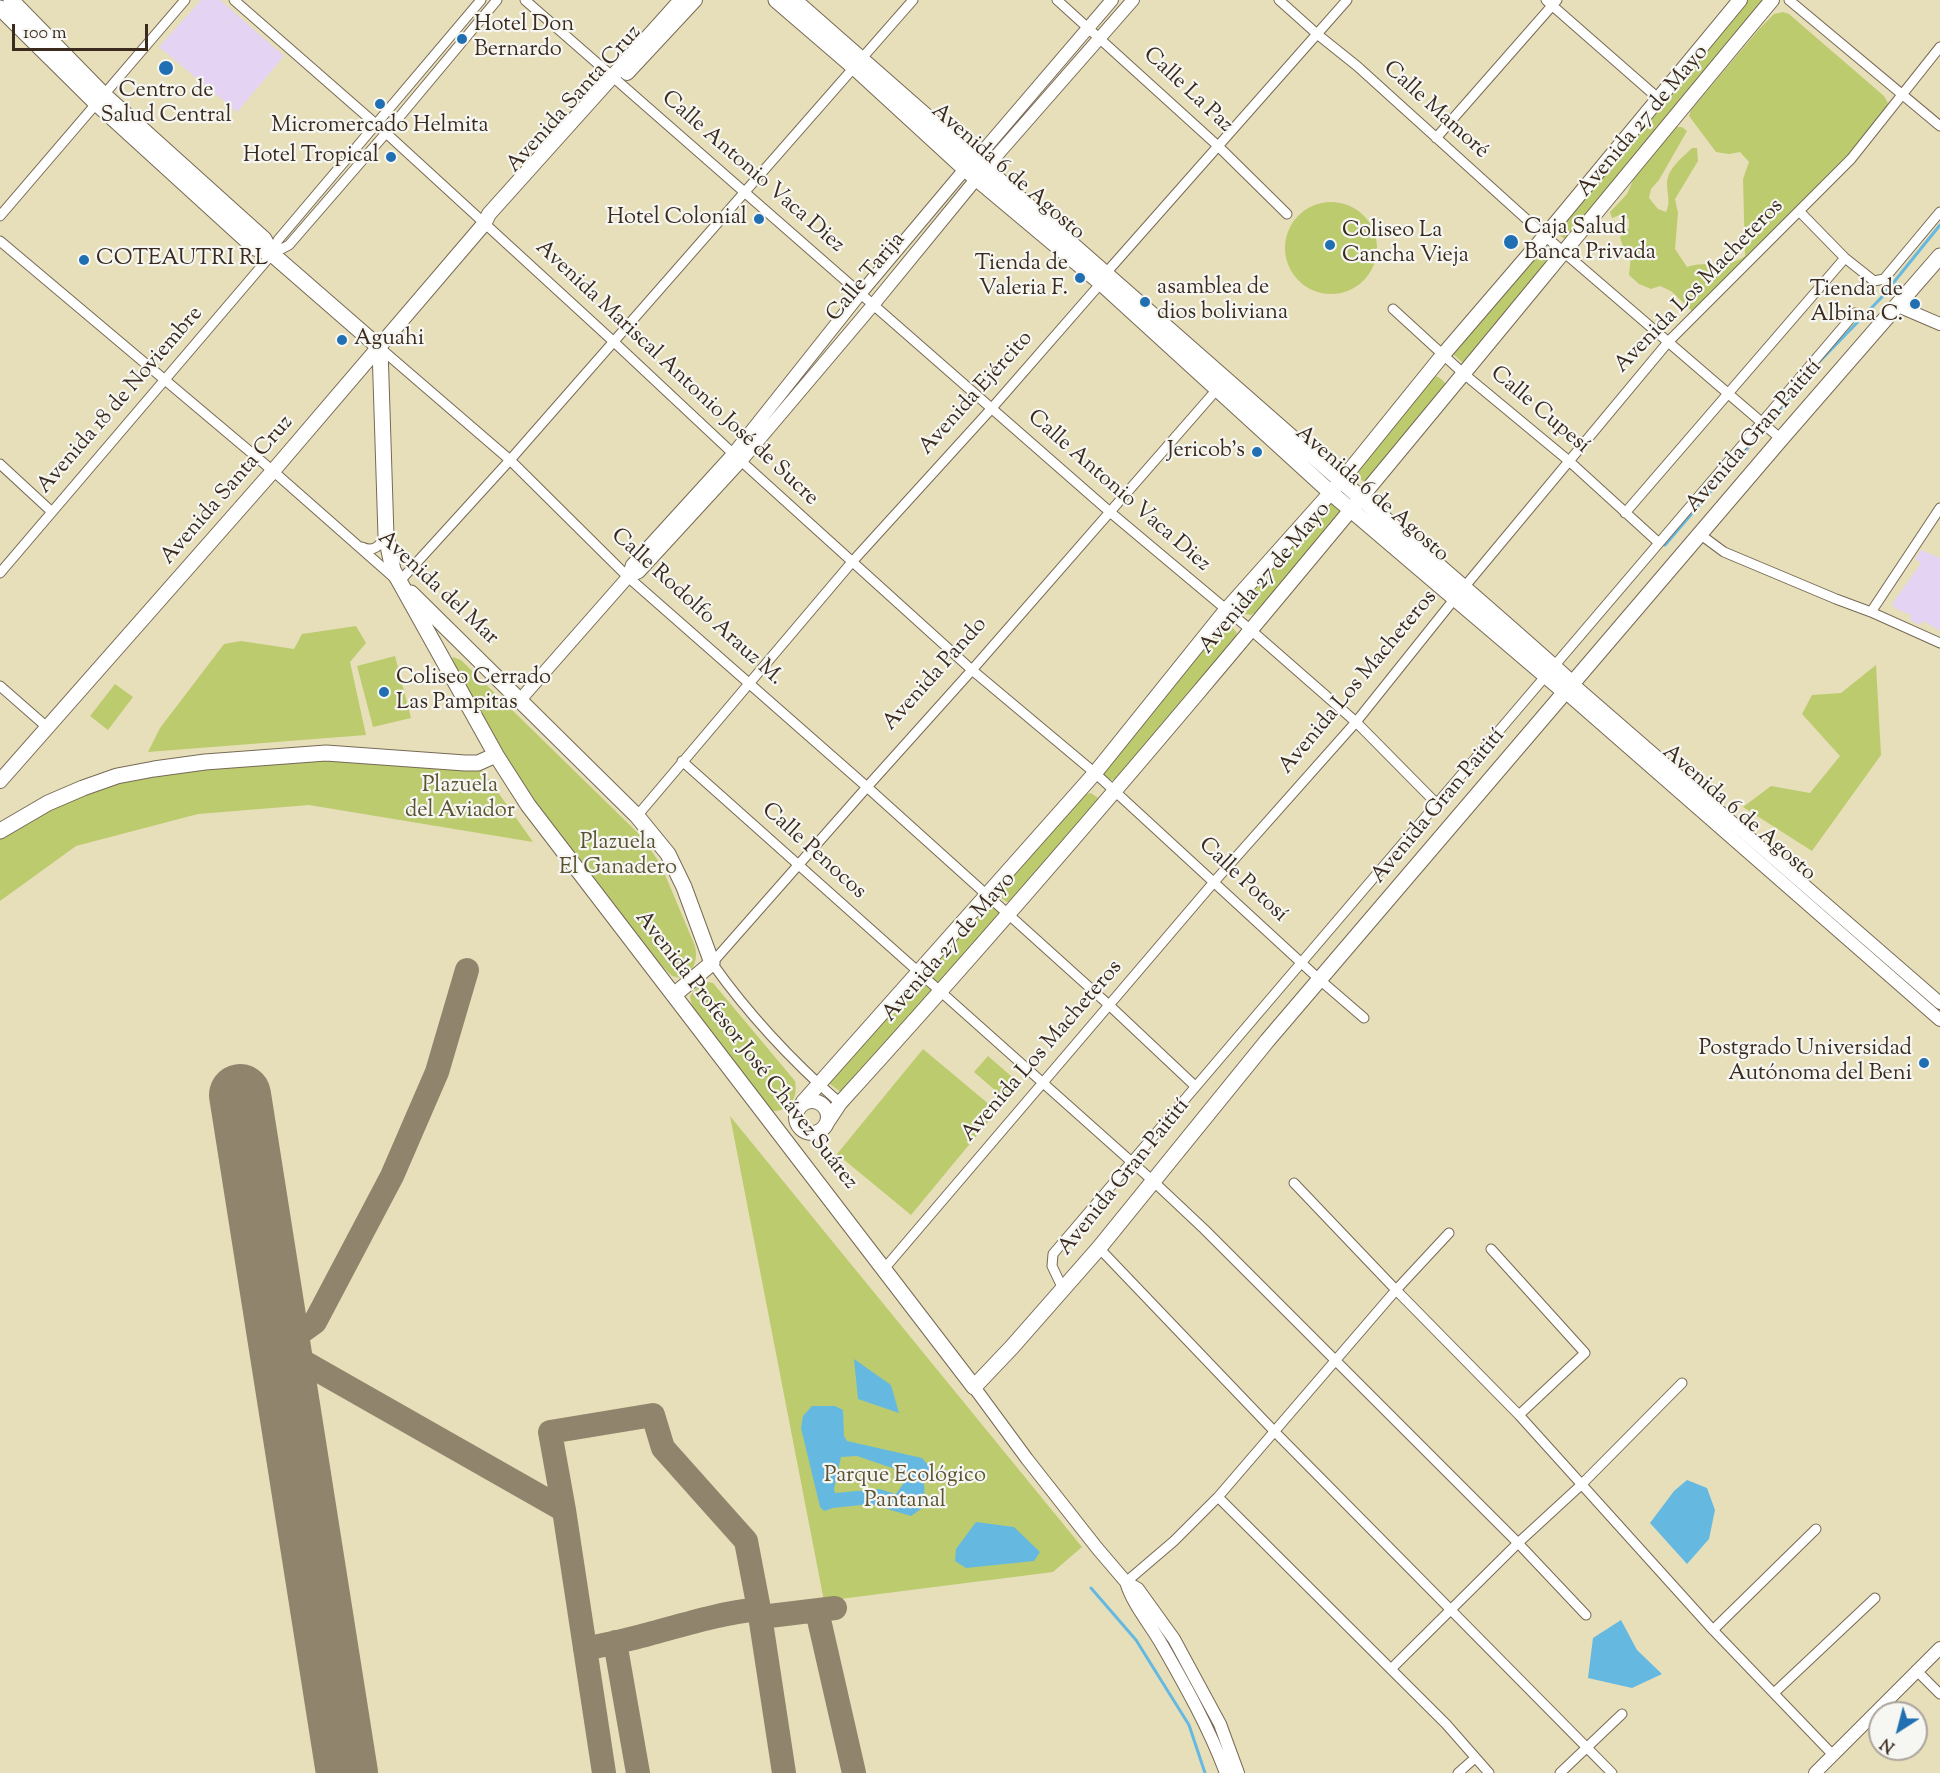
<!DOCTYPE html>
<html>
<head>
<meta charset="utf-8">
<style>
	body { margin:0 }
	#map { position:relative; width:1940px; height:1773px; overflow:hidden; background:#e7dfba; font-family:"Sorts Mill Goudy",serif }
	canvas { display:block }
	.north { position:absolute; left:1868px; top:1701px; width:60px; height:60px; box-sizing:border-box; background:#f6f6f2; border:2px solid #aba49d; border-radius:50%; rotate:216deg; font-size:16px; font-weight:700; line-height:24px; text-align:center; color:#3b2a1e }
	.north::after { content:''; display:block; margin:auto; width:21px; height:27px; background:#1f6fb2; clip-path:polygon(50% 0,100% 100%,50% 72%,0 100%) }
	.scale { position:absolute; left:12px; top:24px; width:136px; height:27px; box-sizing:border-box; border:3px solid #3b2a1e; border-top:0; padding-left:8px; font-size:18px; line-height:21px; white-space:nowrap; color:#3b2a1e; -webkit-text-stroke:4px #f6f6f2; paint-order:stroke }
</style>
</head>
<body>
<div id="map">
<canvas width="1940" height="1773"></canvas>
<div class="north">N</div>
<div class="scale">100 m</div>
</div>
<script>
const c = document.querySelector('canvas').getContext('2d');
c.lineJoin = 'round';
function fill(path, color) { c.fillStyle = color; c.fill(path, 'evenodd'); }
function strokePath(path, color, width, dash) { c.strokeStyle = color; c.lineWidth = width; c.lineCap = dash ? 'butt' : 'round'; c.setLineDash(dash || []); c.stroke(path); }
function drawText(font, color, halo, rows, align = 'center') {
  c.font = font + ' "Sorts Mill Goudy",serif'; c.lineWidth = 4.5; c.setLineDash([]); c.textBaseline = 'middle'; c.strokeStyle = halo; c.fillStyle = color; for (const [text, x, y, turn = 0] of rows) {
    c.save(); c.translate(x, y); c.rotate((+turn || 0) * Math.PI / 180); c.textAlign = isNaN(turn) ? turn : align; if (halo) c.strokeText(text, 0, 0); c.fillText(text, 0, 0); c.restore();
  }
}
const built = new Path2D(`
	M 201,0 L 220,0 L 284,56 L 237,112 L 159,47 Z
	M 1921,550 L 1940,558 L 1940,631 L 1923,621 L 1920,625 L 1910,620 L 1911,615 L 1896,609 L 1892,604 L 1921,563 L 1915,559 Z`);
const green = new Path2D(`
	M 1744,0 L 1767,0 L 1569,239 L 1563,238 L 1557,233 L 1556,229 Z
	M 1783,12 L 1789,14 L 1884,96 L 1888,103 L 1886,110 L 1854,148 L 1693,312 L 1671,291 L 1660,286 L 1651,289 L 1639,284 L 1629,275 L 1631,256 L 1623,247 L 1620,237 L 1629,228 L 1629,219 L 1620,215 L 1612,218 L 1610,212 L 1627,194 L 1634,178 L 1675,127 L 1682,127 L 1687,131 L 1659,180 L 1651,189 L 1649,198 L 1658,209 L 1666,212 C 1671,202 1667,194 1667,183 C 1668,168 1682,158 1692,148 L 1697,148 L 1698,161 L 1675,199 L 1678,213 L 1675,249 L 1687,267 C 1708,260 1727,269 1745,256 L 1743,179 L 1749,162 L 1740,152 L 1729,154 L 1716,152 L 1689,116 L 1691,110 L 1760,28 L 1774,14 Z
	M1285 248a46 46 0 1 1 92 0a46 46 0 1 1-92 0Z
	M 1537,252 L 1543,252 L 1549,258 L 1549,263 L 1466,364 L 1463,363 L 1453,354 Z
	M 1431,375 C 1439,376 1446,381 1447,389 L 1364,482 L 1354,474 Z
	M 1330,497 L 1344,509 L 1255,613 L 1251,615 L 1245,614 L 1242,610 L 1241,605 Z
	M 1225,625 L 1232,627 L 1237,633 L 1234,641 L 1117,778 L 1113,780 L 1106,779 L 1102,771 L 1219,628 Z
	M 356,626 L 366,643 L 350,662 L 366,735 L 148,752 L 160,728 L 224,644 L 241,641 L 294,649 L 302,634 Z
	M 395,656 L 411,718 L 373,727 L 357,666 Z
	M 453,657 L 461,660 L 642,837 L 661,865 L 695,946 C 698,961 694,968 684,979 L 672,976 L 657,961 L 525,788 L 454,667 L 451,662 Z
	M 1876,665 L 1881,755 L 1812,851 L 1743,807 L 1771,786 L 1810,793 L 1840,756 L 1802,714 L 1812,695 L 1841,693 Z
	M 115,684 L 133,697 L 108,730 L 90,716 Z
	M 388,760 L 483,771 L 533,842 L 309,805 L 198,814 L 76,846 L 0,901 L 0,836 L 85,791 L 178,770 L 309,761 Z
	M 1091,793 L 1098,798 L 1098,807 L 1013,902 L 1007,902 L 1000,897 L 999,890 L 1083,795 Z
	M 987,902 L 1003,915 L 941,987 L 924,971 Z
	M 919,977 L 934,994 L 846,1096 L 826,1081 Z
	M 702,981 L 713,983 L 795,1081 C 799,1103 784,1116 764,1109 L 693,1013 L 690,996 Z
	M 923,1049 L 997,1111 L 911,1215 L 837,1154 Z
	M 988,1056 L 1018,1082 L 1004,1098 L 974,1072 Z
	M 730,1116 L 1082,1547 L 1053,1572 L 824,1601 Z`);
const water = new Path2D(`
	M 854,1359 L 891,1385 L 899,1413 L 858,1399 Z
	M 812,1406 L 835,1406 L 843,1410 L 844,1436 L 847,1441 L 922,1458 L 931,1468 L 924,1483 L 925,1506 L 911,1516 L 871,1504 L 833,1508 L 824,1511 L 820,1507 L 801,1428 L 803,1416 ZM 857,1456 L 898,1470 L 903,1484 L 896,1494 L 879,1489 L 835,1493 L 834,1489 L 841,1457 Z
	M 1687,1480 L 1707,1488 L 1715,1510 L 1709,1539 L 1687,1564 L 1650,1523 L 1674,1491 Z
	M 976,1522 L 1014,1527 L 1040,1552 L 1034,1561 L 966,1568 L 955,1561 L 956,1549 Z
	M 1621,1620 L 1637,1650 L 1662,1674 L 1632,1688 L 1588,1678 L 1593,1638 Z`);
const stream = new Path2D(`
	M 1820,361 L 1881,298 L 1940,225
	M 1769,422 L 1816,366
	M 1665,545 L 1763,430
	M 1091,1588 L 1136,1640 L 1189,1725 L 1205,1773`);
const taxiway = new Path2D(`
	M 467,970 L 437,1072 L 392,1176 L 315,1322 L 279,1348 L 564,1510 L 604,1773
	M 564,1510 L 550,1432 L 653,1415 L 663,1448 L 746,1541 L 759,1609
	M 817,1611 L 854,1773
	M 761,1617 L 835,1608
	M 615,1642 L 638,1773
	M 585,1649 C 607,1644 628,1640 649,1634 C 686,1624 721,1613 759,1609 L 784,1773`);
const runway = new Path2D(`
	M 240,1095 L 347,1773`);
const minor = new Path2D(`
	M 234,0 L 386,133 L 614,342 L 741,461 L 972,670 L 1095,773 L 1320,980 L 1364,1018
	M 525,0 L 1110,512 L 1252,631 L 1356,722 L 1436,803
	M 1057,0 L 1218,146 L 1287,214
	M 1279,0 L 1317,34 L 1357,66 L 1545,236 L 1781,439
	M 1546,0 L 1659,99
	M 1789,0 L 1940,126
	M 1436,138 L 1557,0
	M 1799,211 L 1845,258 L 1874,281 L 1884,279 L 1940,212
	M 0,216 L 185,0
	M 0,241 L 273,471 L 399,582 L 510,460 L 913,0
	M 272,254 L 289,245 L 386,133 L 497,0
	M 1393,309 L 1464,374 L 1569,461 L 1659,543
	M 380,348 L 510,460 L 628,577 L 867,787 L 1109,1005 L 1195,1086
	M 0,464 L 52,512
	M 1625,513 L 1845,258
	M 1701,535 L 1724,552 L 1836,599 L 1871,612 L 1940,508
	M 362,547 C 374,553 380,545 386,536
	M 0,573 L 272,254 L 278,240 L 481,0
	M 1871,612 L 1940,643
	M 0,686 L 48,728
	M 682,761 L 1153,1181 L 1204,1229 L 1518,1543 L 1586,1615
	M 637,816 L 852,562 L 992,408 L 1101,283 L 1106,273 L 1347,0
	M 840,1103 C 792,1061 749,1015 712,963 L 867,787 L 972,670 L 1219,387
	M 1449,1233 L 1396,1290 L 1519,1415
	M 1099,1248 L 1274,1431 L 1612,1773
	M 1491,1249 L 1585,1353 L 1519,1415 L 1713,1630 L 1833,1755
	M 884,1269 L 1214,882 L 1356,722 L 1456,597 L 1669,341 L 1851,159 L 1940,47
	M 1063,1289 L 1052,1266 L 1053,1254 L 1855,313
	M 1218,1497 L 1446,1724 L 1489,1773
	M 1126,1582 L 1174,1541 L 1218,1497 L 1396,1290 L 1294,1183
	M 1713,1630 L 1816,1529
	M 1391,1669 L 1518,1543 L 1580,1486 L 1682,1383
	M 1916,1670 L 1940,1694
	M 1774,1693 L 1875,1598
	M 1458,1773 L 1475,1758
	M 1560,1773 L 1622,1714`);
const tertiary = new Path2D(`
	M 1898,306 L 1940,324
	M 628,577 L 639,572 L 741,461 L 873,305 L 977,178 L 1133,0
	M 1573,684 L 1940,1003
	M 1566,693 L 1940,1020
	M 519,701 L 628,577 L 632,565 L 733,454 L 860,294 L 965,169 L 977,158 L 1112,0
	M 974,1387 L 1027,1459 L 1097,1548 L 1126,1582 L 1138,1589 L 1174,1639 L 1220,1724 L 1238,1773
	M 1126,1582 C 1133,1605 1150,1624 1162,1645 C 1186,1687 1209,1728 1226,1773
	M 1815,1773 L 1940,1648`);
const secondary = new Path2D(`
	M 627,73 L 695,0
	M 0,781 L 273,471 L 484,224 L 489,214 L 681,0
	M796 1117a16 16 0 1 1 32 0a16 16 0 1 1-32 0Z
	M 803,1102 L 1095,773 L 1226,610 L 1341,481 L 1442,356 L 1545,236 L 1740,0
	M 828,1121 L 840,1103 C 1164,747 1464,370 1772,0`);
const primary = new Path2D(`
	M 11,0 L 103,94 L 264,239 L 272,254
	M 776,0 L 855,68 L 965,169 L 1101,283 L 1330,492 L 1566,693
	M 794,0 C 976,158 1156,319 1338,478 C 1416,547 1496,614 1573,684
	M 0,8 L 96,103 L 255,248 L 272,254 L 380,348 L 386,536 L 393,570 L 496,755 L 528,805 L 974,1387 L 1012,1347 L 1099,1248 L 1267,1041 L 1781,439 L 1940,256
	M 411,593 L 637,816 L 668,854 L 684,887 L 712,963 L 674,995
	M 0,831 L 48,803 L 83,788 L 117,776 L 154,769 L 205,762 L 326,753 L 465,763 L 478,763 L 496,755`);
const markers = [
	[462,39,6,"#1f6fb2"],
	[166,68,8,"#1f6fb2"],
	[380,104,6,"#1f6fb2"],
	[391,157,6,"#1f6fb2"],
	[759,219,6,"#1f6fb2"],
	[1511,242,8,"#1f6fb2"],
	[1330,245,6,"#1f6fb2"],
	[84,260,6,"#1f6fb2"],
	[1080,278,6,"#1f6fb2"],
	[1145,302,6,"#1f6fb2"],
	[1915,304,6,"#1f6fb2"],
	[342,340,6,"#1f6fb2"],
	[1257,452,6,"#1f6fb2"],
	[384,692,6,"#1f6fb2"],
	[1924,1063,6,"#1f6fb2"]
];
const poiNames = [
	["Hotel Don",474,26],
	["Bernardo",474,51],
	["Centro de",166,92,"center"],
	["Salud Central",166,117,"center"],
	["Micromercado Helmita",380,127,"center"],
	["Hotel Tropical",379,157,"right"],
	["Hotel Colonial",747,219,"right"],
	["Caja Salud",1524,229],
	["Banca Privada",1524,254],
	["Coliseo La",1342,232],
	["Cancha Vieja",1342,257],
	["COTEAUTRI RL",96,260],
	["Tienda de",1068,265,"right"],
	["Valeria F.",1068,290,"right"],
	["asamblea de",1157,289],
	["dios boliviana",1157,314],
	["Tienda de",1903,291,"right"],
	["Albina C.",1903,316,"right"],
	["Aguahi",354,340],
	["Jericob's",1245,452,"right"],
	["Coliseo Cerrado",396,679],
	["Las Pampitas",396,704],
	["Postgrado Universidad",1912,1050,"right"],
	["Autónoma del Beni",1912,1075,"right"]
];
const streetNames = [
	["Calle La Paz",1187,91,43],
	["Avenida Santa Cruz",575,100,-48],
	["Calle Mamoré",1435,111,42],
	["Avenida 27 de Mayo",1644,122,-50],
	["Calle Antonio Vaca Diez",752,173,41],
	["Avenida 6 de Agosto",1007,173,41],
	["Calle Tarija",867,278,-50],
	["Avenida Los Macheteros",1700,287,-46],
	["Avenida Mariscal Antonio José de Sucre",676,374,43],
	["Avenida Ejército",977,394,-48],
	["Avenida 18 de Noviembre",121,401,-49],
	["Calle Cupesí",1539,411,40],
	["Avenida Gran Paitití",1755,437,-49],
	["Avenida Santa Cruz",228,491,-49],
	["Calle Antonio Vaca Diez",1118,492,41],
	["Avenida 6 de Agosto",1371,495,41],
	["Avenida 27 de Mayo",1266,579,-50],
	["Avenida del Mar",437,589,43],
	["Calle Rodolfo Arauz M.",696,608,42],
	["Avenida Pando",936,675,-48],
	["Avenida Los Macheteros",1359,683,-50],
	["Avenida Gran Paitití",1439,807,-50],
	["Avenida 6 de Agosto",1738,814,41],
	["Calle Penocos",813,852,42],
	["Calle Potosí",1242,881,43],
	["Avenida 27 de Mayo",950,948,-49],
	["Avenida Profesor José Chávez Suárez",745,1051,52],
	["Avenida Los Macheteros",1043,1052,-49],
	["Avenida Gran Paitití",1125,1178,-51]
];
const parkNames = [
	["Plazuela",460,787],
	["del Aviador",460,812],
	["Plazuela",618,844],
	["El Ganadero",618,869],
	["Parque Ecológico",905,1477],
	["Pantanal",905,1502]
];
fill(built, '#e4d3f2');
fill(green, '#bccb6e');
fill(water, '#65b9e1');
strokePath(stream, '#65b9e1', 3);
strokePath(taxiway, '#91846c', 24);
strokePath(runway, '#91846c', 62);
strokePath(minor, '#776955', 11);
strokePath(tertiary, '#776955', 14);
strokePath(secondary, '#776955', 16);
strokePath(primary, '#776955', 17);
strokePath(minor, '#fff', 9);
strokePath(tertiary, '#fff', 12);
strokePath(secondary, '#fff', 14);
strokePath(primary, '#fff', 15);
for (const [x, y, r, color] of markers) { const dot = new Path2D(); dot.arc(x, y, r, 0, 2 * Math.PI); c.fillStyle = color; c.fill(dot); strokePath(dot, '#f6f6f2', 2); }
drawText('22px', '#3b2a1e', '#f6f6f2', poiNames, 'left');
drawText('22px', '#3b2a1e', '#f6f6f2', streetNames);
drawText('22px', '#5b5232', '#f6f6f2', parkNames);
</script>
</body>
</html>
